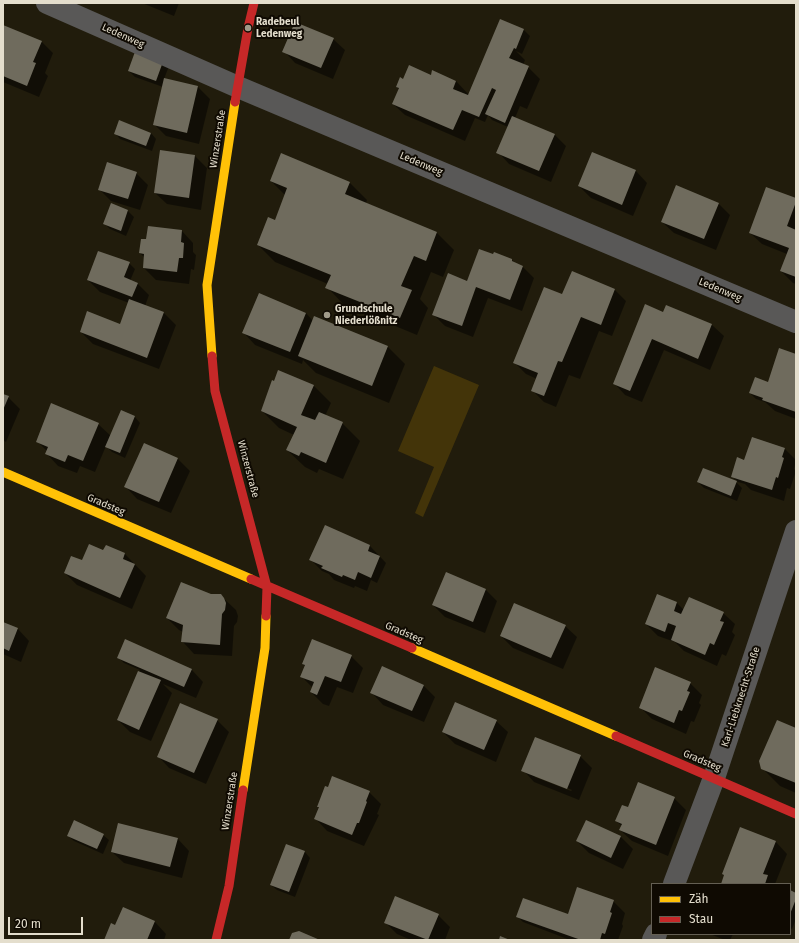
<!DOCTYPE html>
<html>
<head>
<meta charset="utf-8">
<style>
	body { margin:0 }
	#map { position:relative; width:799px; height:943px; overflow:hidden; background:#211c0c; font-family:"Fira Sans",sans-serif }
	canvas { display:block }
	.frame { position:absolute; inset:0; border:4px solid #e4decd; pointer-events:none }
	.legend { position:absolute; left:651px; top:883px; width:140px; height:52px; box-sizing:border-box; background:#0f0a02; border:1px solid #645f53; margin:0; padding:5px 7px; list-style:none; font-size:12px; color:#e4decd }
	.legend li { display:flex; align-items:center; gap:8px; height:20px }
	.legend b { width:20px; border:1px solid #645f53 }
	.scale { position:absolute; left:8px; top:917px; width:75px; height:18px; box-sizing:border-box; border:2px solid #e4decd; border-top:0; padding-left:5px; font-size:12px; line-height:14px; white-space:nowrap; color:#e4decd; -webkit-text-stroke:3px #0f0a02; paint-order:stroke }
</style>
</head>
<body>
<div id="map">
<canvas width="799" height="943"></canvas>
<div class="frame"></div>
<ul class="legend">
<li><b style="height:5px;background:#ffc107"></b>Zäh</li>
<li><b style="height:5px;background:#c62828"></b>Stau</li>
</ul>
<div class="scale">20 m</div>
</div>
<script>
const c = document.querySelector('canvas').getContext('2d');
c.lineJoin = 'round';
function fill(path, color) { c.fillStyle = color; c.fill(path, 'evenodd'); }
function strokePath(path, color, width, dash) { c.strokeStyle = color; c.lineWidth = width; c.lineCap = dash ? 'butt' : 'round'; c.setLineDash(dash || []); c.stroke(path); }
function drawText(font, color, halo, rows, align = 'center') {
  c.font = font + ' "Fira Sans",sans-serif'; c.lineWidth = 4; c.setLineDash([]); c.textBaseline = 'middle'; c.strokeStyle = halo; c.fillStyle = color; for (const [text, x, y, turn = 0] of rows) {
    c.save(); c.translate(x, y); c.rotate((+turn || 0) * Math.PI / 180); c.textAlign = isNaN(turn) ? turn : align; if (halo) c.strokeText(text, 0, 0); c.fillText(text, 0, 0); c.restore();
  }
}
const green = new Path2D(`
	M 434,366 L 479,385 L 423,517 L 415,513 L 434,467 L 398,451 Z`);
const shadow = new Path2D(`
	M 142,3 L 179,3 L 174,16 Z
	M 500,20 L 524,30 L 530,36 L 522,54 L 516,51 L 525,60 L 523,65 L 528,67 L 540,79 L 527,109 L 520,106 L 515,118 L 555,135 L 566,146 L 551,182 L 509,164 L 498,152 L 508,127 L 492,120 L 488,115 L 485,122 L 475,118 L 465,141 L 405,115 L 393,104 L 399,89 L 397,87 L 403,80 L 431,76 L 456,81 L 469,95 Z
	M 3,26 L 42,42 L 53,53 L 45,73 L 48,76 L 39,97 L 3,82 Z
	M 333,39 L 345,50 L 333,79 L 295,63 L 284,51 Z
	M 136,50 L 169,66 L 164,79 L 198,87 L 210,99 L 199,144 L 166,136 L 154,124 L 163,87 L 135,77 L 129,71 Z
	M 115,133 L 151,133 L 156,139 L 152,151 L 120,139 Z
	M 161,151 L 195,156 L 207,168 L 201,210 L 167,204 L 155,193 Z
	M 593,153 L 636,171 L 647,183 L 633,216 L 591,198 L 579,186 Z
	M 136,173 L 148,185 L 140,210 L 111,201 L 100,190 Z
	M 271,181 L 350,183 L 367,200 L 366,203 L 437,233 L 454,250 L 443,277 L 431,272 L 420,299 L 428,308 L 417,335 L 344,305 L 327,287 L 328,284 L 275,262 L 258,245 L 275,221 L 286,196 Z
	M 796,199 L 796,284 L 793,283 L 781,271 L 787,254 L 762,244 L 750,233 Z
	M 718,203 L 730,215 L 716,250 L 674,233 L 662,222 Z
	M 111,205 L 128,211 L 134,217 L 126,236 L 110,229 L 104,223 Z
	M 182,231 L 193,243 L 193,252 L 196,255 L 194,270 L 191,269 L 189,284 L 156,280 L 144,268 L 145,258 L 140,253 Z
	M 512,260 L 516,264 L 522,266 L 534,278 L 522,311 L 488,298 L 473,337 L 445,326 L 433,314 L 468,282 Z
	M 129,263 L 135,269 L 130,281 L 137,283 L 149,295 L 145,306 L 164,313 L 176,325 L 159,369 L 93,344 L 81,332 L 121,325 L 129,303 L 100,292 L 88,280 Z
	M 614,289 L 626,301 L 612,336 L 599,331 L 580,379 L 569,375 L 556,407 L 544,402 L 532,390 L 537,379 L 526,374 L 514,362 L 567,297 Z
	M 667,306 L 712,325 L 724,336 L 710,370 L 664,350 L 642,402 L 625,395 L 614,383 L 664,313 Z
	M 306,313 L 313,321 L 388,347 L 405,364 L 389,403 L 316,373 L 303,360 L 302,364 L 255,345 L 244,333 Z
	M 796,355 L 796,419 L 775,411 L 765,402 L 756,399 L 750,393 L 768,383 Z
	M 314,386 L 331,403 L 325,416 L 342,423 L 360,441 L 343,479 L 319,469 L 317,473 L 305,467 L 287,450 L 294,435 L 279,428 L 262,411 Z
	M 3,395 L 8,397 L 20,409 L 6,442 L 3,440 Z
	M 121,411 L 135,417 L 140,423 L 125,458 L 112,452 L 106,446 L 95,472 L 80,466 L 77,473 L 58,466 L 47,454 L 48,452 L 37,441 L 98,424 L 111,436 Z
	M 752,438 L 785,449 L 796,460 L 794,469 L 796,471 L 790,489 L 787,488 L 784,501 L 751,490 L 745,484 L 738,482 L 732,476 L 745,462 Z
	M 145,444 L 178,459 L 190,471 L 171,513 L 137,499 L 126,487 Z
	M 698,482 L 736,482 L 742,488 L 737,501 L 704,488 Z
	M 106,546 L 125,554 L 146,576 L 132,609 L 77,585 L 65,573 L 83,562 L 103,551 Z
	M 370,546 L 386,563 L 377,583 L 371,580 L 367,591 L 355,586 L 354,588 L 334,580 L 329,574 L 322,571 L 311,560 Z
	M 486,590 L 497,601 L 485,633 L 445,617 L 433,605 Z
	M 211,595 L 220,595 L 236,610 L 238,616 L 237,622 L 234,626 L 232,656 L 194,654 L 183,642 L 183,632 L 179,630 L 167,618 Z
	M 677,603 L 684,610 L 723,613 L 735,624 L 732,632 L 735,635 L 726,656 L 722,654 L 717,666 L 684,651 L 675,642 L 658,636 L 646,624 Z
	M 3,623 L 18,629 L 29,641 L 21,662 L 3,654 Z
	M 565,626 L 577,637 L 563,669 L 513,648 L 501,636 Z
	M 125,641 L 192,670 L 203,682 L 196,698 L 163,684 L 172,693 L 151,741 L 130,732 L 118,720 L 140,670 L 124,663 L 118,657 Z
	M 351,656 L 363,668 L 353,693 L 337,687 L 329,706 L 323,704 L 311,692 L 313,688 L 301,676 L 306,667 L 303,664 Z
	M 690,683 L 702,695 L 699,703 L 701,705 L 694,722 L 691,721 L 686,734 L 652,719 L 640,707 Z
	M 423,685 L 435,697 L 424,722 L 383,705 L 372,693 Z
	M 217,720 L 229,732 L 206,784 L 169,768 L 158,756 Z
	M 496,721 L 508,732 L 496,762 L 455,744 L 443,732 Z
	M 796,729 L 796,793 L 780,786 L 762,768 Z
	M 580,756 L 592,768 L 579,800 L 534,782 L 523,770 ZM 535,775 L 572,790 L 571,791 L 535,777 Z
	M 369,792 L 381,804 L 377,814 L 379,815 L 364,846 L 327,831 L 316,819 L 320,808 L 318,806 Z
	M 674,798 L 686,810 L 668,856 L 632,841 L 620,830 L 622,826 L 616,821 L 629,808 Z
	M 587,821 L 621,837 L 633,849 L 623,869 L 589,853 L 577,841 Z
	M 103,835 L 109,840 L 103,854 L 74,841 L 68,836 Z
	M 178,839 L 189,851 L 182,878 L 124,863 L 112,852 Z
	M 776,842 L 787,854 L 775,884 L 722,884 Z
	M 287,845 L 305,852 L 310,858 L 295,897 L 277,890 L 271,885 Z
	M 790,891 L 796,894 L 796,919 L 792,929 L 790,928 Z
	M 613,901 L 625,913 L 622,924 L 623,926 L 618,940 L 570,940 L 523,922 L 517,916 L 567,915 Z
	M 124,908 L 155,922 L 166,934 L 164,940 L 105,940 L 115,926 Z
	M 438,915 L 450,927 L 445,940 L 411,940 L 397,934 L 385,922 Z
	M 710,934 L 733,934 L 730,940 L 725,940 Z`);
const building = new Path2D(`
	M 500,19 L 524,29 L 516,49 L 514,48 L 509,58 L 529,66 L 505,123 L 485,114 L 496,90 L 492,88 L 479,117 L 462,110 L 453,130 L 392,104 L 399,88 L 396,87 L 400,77 L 403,79 L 409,65 L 431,75 L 432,70 L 456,81 L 453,89 L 468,95 Z
	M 295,22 L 334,38 L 321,68 L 282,52 Z
	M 3,25 L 42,41 L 33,62 L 36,63 L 27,86 L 3,76 Z
	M 136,49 L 164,59 L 156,81 L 128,71 Z
	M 164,78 L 198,86 L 187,133 L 153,125 Z
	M 512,116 L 555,134 L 539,171 L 496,153 Z
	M 119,120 L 151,133 L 146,146 L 114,134 Z
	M 160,150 L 195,155 L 189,198 L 154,193 Z
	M 592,152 L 636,170 L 622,205 L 578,186 Z
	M 281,153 L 350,182 L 345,194 L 437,232 L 426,261 L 414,256 L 401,286 L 412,290 L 400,318 L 325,288 L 331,275 L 257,245 L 268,217 L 275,220 L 287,188 L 270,181 Z
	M 107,162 L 137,172 L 128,199 L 98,190 Z
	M 676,185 L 719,203 L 704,239 L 661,222 Z
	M 766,187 L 796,198 L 796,202 L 787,226 L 796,230 L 796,277 L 780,271 L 789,248 L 749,233 Z
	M 111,203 L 128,210 L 121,231 L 103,224 Z
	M 148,226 L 182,230 L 181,242 L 184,243 L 183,258 L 179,258 L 177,272 L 143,268 L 144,254 L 139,253 L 141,239 L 146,239 Z
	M 479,249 L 493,254 L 494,252 L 512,259 L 512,261 L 523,266 L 510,300 L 476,287 L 462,326 L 432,315 L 448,273 L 467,281 Z
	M 98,251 L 130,262 L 124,277 L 138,283 L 132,297 L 87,280 Z
	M 572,271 L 615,289 L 601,325 L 581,317 L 562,362 L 558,361 L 544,396 L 531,391 L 538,373 L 513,363 L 544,287 L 562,294 Z
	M 259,293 L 306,313 L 290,352 L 242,333 Z
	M 129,299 L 164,312 L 147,358 L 80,332 L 87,311 L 120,324 Z
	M 645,304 L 663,312 L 666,305 L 712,324 L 698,359 L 652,339 L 630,391 L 613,384 Z
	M 314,316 L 388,346 L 372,386 L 298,356 Z
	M 779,348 L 796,354 L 796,412 L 762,400 L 763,398 L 749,393 L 755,377 L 768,382 Z
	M 278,370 L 314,385 L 301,415 L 315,420 L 319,412 L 343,422 L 326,463 L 301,452 L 299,456 L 286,450 L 297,427 L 261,411 L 272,380 L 274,381 Z
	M 3,394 L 9,396 L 3,410 Z
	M 51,403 L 99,423 L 83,461 L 68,455 L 65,462 L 45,454 L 48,447 L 36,442 Z
	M 121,410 L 135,416 L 120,453 L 105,447 Z
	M 752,437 L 785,448 L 782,457 L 784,458 L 778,478 L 776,477 L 772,490 L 731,477 L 737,457 L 744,460 Z
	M 144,443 L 178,458 L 159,502 L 124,487 Z
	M 703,468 L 737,481 L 731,496 L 697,482 Z
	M 325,525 L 370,545 L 368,551 L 380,556 L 371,578 L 358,572 L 355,580 L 343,575 L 342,577 L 321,568 L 323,566 L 309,560 Z
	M 89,544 L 103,550 L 106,545 L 125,553 L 123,559 L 135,564 L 120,598 L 64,573 L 71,556 L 82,560 Z
	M 446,572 L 486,589 L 473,622 L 432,605 Z
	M 181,582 L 211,594 L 221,594 L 224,598 L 226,603 L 225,610 L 222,614 L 220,645 L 181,642 L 183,625 L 166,618 Z
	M 657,594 L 677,602 L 674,611 L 681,614 L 689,597 L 724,612 L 720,621 L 724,622 L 714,645 L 710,643 L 705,655 L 671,640 L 676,626 L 668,623 L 665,632 L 645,624 Z
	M 514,603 L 566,625 L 551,658 L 500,636 Z
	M 3,622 L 18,628 L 9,651 L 3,648 Z
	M 125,639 L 192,669 L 184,687 L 117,658 Z
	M 312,639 L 352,655 L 341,682 L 325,676 L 317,695 L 310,692 L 314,682 L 300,677 L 305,665 L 302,664 Z
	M 382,666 L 424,685 L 412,711 L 370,693 Z
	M 655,667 L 691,682 L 687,691 L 690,692 L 682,711 L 679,710 L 674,723 L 639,708 Z
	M 138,671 L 161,680 L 139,730 L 117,720 Z
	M 455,702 L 497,720 L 484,750 L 442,732 Z
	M 180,703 L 218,719 L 194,773 L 157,757 Z
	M 777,720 L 796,728 L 796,783 L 761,769 L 759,761 Z
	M 535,737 L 581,755 L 567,789 L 521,771 Z
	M 332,776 L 370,791 L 366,801 L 367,802 L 359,823 L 357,823 L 352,835 L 314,819 L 319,807 L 317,807 L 325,786 L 328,787 Z
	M 638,782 L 675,797 L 656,845 L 619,830 L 622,824 L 615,821 L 622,805 L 628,807 Z
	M 74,820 L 104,834 L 97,849 L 67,836 Z
	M 586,820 L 621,836 L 611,858 L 576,841 Z
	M 118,823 L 178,838 L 170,867 L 111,852 Z
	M 740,827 L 776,841 L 763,874 L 768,875 L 765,884 L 721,884 L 724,875 L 722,874 Z
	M 286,844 L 305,851 L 289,892 L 270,885 Z
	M 577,887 L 614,900 L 610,912 L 612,913 L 605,934 L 602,933 L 600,940 L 581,940 L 516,917 L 523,898 L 568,914 Z
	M 790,890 L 796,893 L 796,899 L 790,914 Z
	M 395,896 L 439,914 L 428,940 L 384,923 Z
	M 123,907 L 155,921 L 147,940 L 104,940 L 111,923 L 115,925 Z
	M 299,931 L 320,940 L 289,940 L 292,933 Z
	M 500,936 L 510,940 L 499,940 Z`);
const street = new Path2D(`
	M 47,3 L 238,87 L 796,322
	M 674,884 L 714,778 L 796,531
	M 653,940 L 656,934`);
const slow = new Path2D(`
	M 212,356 L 207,285 L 235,102
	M 3,472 L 251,579
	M 412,648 L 616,736
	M 243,790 L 265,648 L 266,616`);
const jam = new Path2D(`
	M 235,102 L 248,28 L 254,3
	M 212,356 L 215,391 L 267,587 L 266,616
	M 251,579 L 412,648
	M 616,736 L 796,814
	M 216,940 L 229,886 L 243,790`);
const markers = [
	[248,28,4,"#a09a89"],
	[327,315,4,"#a09a89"]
];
const poiNames = [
	["Radebeul",256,22],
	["Ledenweg",256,34],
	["Grundschule",335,309],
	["Niederlößnitz",335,321]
];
const streetNames = [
	["Ledenweg",123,36,24],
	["Winzerstraße",218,139,-81],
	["Ledenweg",421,164,23],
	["Ledenweg",720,290,23],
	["Winzerstraße",248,469,75],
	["Gradsteg",106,505,23],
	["Gradsteg",404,633,23],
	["Karl-Liebknecht-Straße",741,697,-72],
	["Gradsteg",702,761,23],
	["Winzerstraße",230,801,-81]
];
fill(green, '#433409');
fill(shadow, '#0007');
fill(building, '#6f6b5d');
strokePath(street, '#595857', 22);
strokePath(slow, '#ffc107', 9);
strokePath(jam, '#c62828', 9);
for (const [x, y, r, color] of markers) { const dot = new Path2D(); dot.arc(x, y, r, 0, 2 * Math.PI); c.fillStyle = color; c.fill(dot); strokePath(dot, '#0f0a02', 1.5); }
drawText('bold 10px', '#e4decd', '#0f0a02', poiNames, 'left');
drawText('10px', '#e4decd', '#0f0a02', streetNames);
</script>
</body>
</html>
